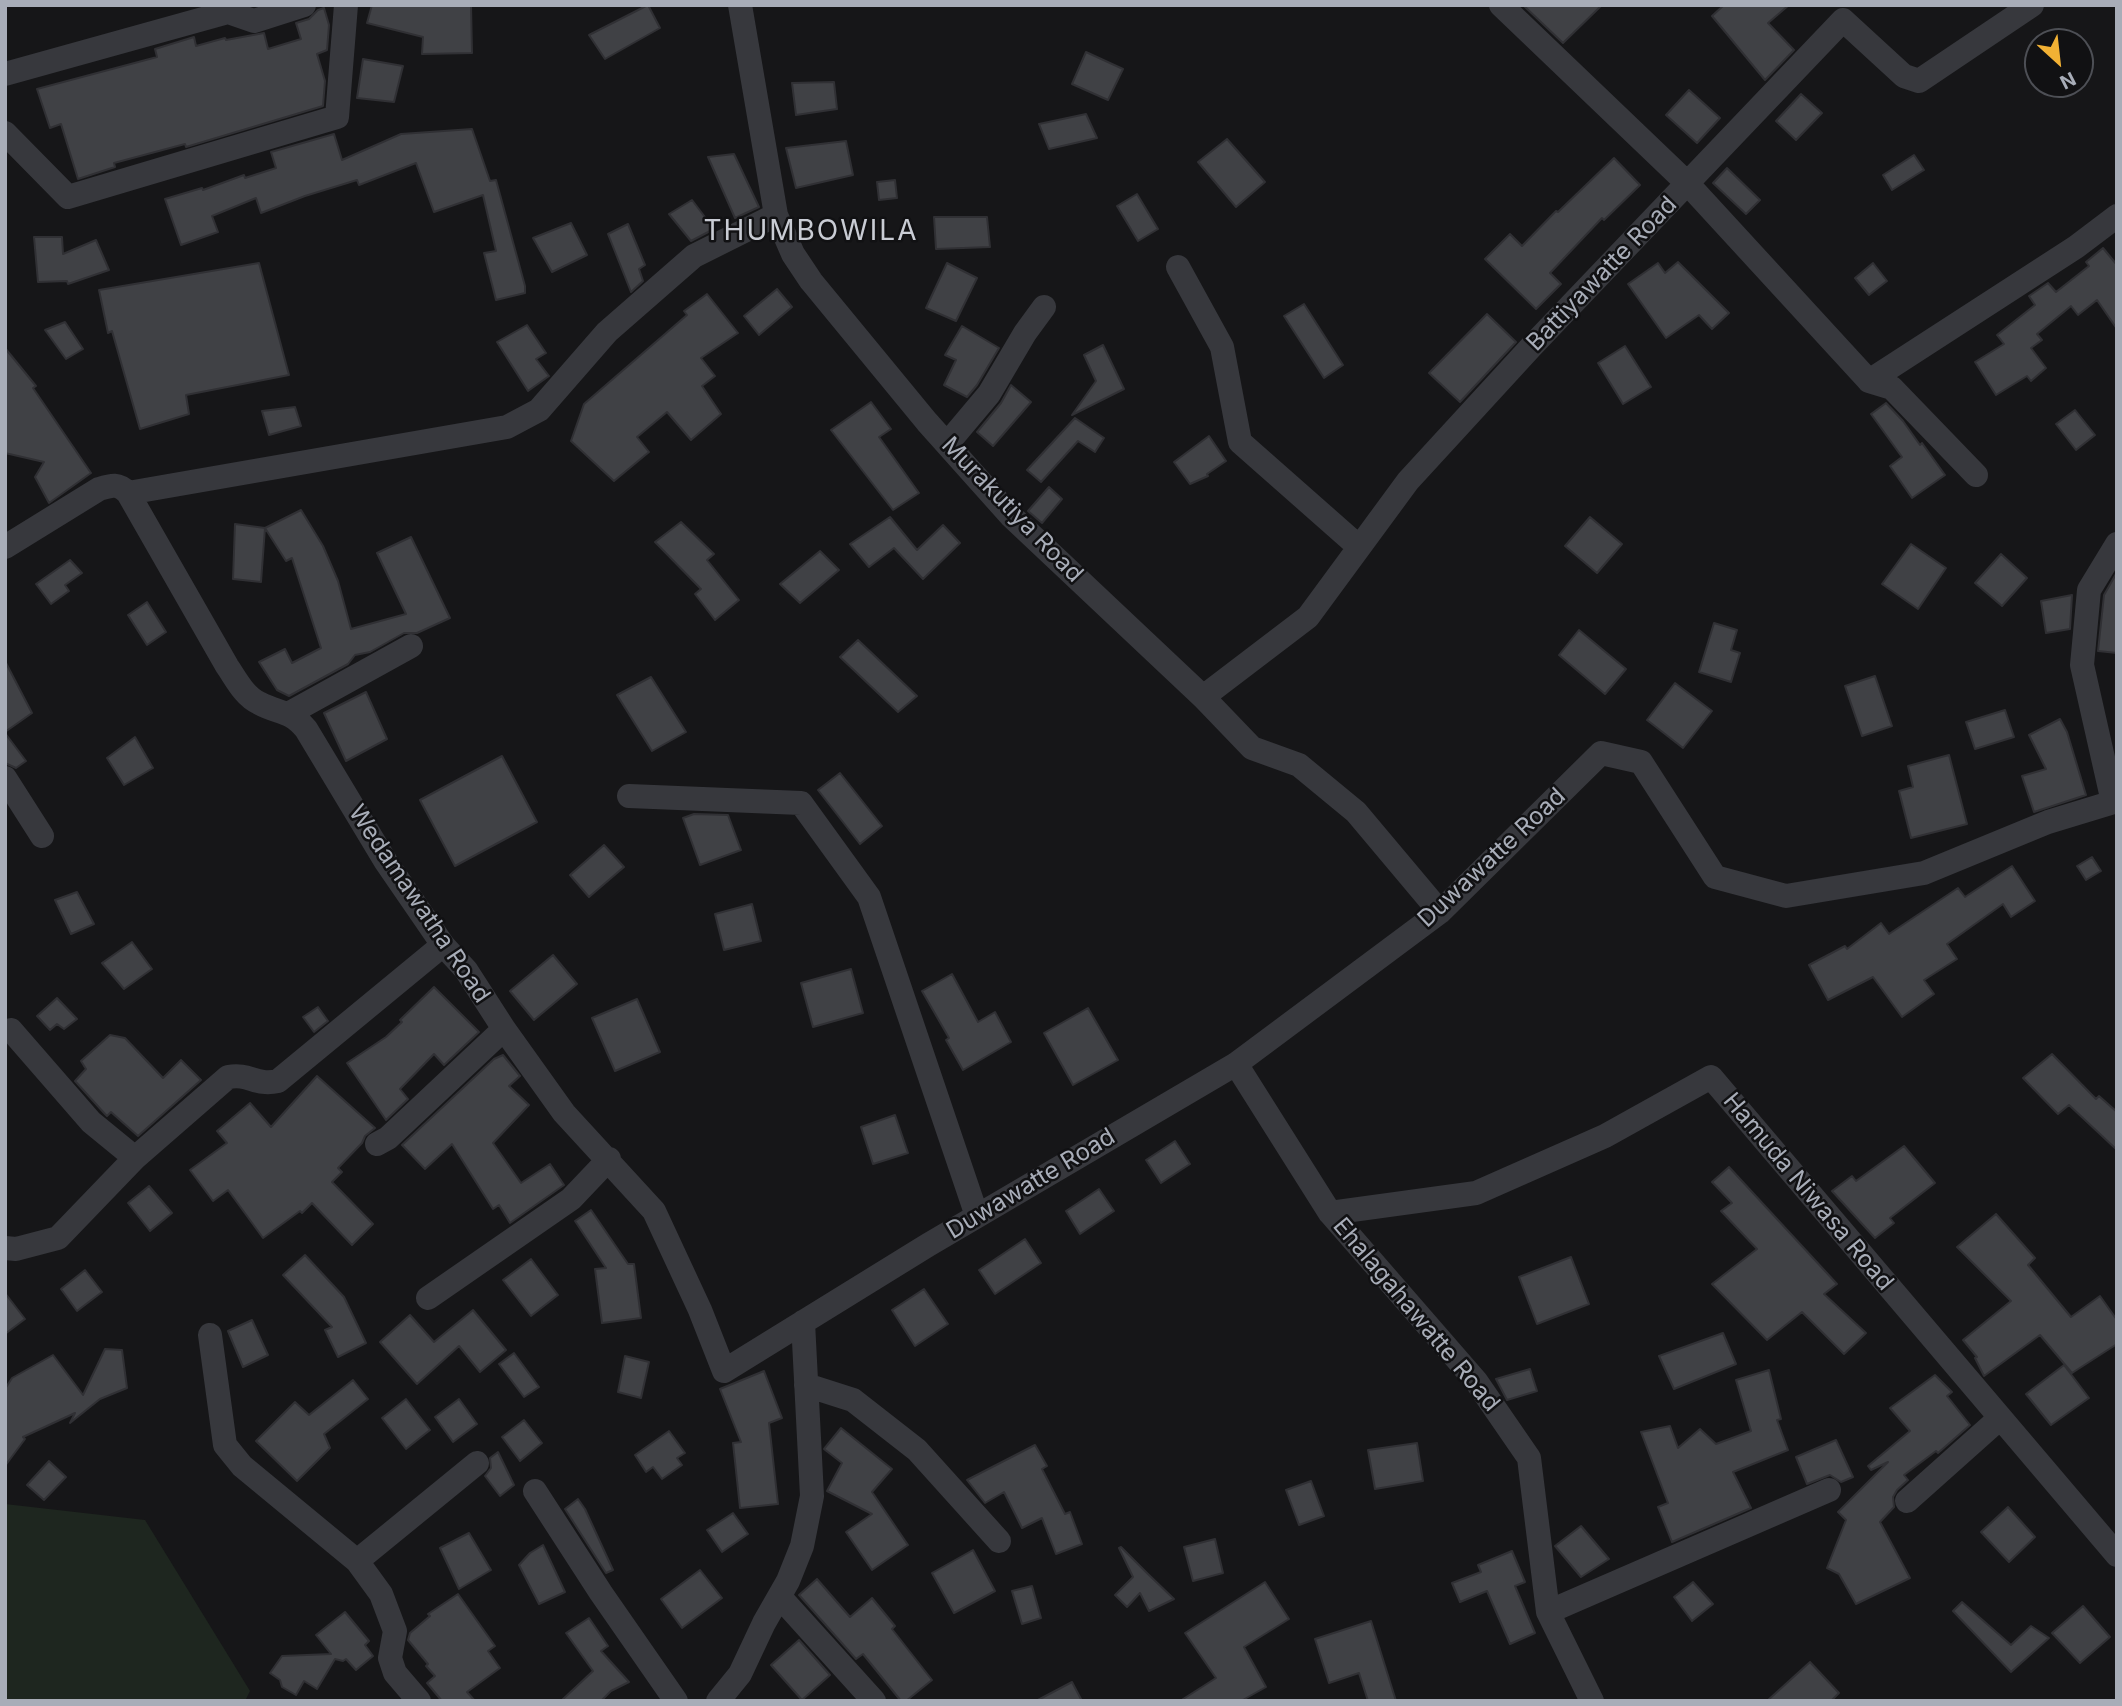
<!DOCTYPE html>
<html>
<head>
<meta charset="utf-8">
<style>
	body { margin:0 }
	#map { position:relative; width:2122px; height:1706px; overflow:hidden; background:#161618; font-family:Inter,sans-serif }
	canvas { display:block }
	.frame { position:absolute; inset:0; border:7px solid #a8adb8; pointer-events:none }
	.north { position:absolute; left:2024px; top:28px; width:70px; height:70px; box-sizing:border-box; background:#111113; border:2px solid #4d4f55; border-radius:50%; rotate:153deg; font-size:19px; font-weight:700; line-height:28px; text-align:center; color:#a8adb8 }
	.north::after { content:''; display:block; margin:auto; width:24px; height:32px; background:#f2b134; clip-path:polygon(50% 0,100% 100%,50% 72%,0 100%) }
</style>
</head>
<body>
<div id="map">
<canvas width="2122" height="1706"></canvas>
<div class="frame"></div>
<div class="north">N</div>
</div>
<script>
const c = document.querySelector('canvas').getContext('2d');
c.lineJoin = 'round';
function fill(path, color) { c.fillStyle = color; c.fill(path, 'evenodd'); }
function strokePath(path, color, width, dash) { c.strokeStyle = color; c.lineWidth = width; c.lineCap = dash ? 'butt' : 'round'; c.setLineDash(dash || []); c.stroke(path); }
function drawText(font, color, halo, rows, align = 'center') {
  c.font = font + ' Inter,sans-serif'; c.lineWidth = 5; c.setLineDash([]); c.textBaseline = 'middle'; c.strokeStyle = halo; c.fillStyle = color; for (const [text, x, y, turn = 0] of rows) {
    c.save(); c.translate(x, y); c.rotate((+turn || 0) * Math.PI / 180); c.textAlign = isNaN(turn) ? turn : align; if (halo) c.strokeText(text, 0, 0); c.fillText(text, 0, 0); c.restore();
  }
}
const green = new Path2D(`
	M 5,1504 L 145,1520 L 250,1691 L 245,1701 L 5,1701 Z`);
const building = new Path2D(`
	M 372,5 L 471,5 L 472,53 L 422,54 L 423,37 L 367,23 Z
	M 648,5 L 660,28 L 605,59 L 589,35 Z
	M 1523,5 L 1602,5 L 1563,43 Z
	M 1724,5 L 1789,5 L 1768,23 L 1794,50 L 1765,80 L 1712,16 Z
	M 324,8 L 329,25 L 327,50 L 317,54 L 325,81 L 323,106 L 186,147 L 185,144 L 114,163 L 115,167 L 78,179 L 61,124 L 50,128 L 37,89 L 157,57 L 155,49 L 194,37 L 196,46 L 225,38 L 226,40 L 264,33 L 268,49 L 301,39 L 296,23 L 309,19 L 318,10 Z
	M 1086,52 L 1123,69 L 1108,100 L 1072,84 Z
	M 363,59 L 403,66 L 394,102 L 357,98 Z
	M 834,82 L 837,109 L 796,115 L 792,83 Z
	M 1689,90 L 1720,118 L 1697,143 L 1666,115 Z
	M 1801,94 L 1822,113 L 1796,140 L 1776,121 Z
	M 1086,114 L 1097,138 L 1049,149 L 1039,124 Z
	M 472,129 L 490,181 L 496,180 L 525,286 L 525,293 L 496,300 L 484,253 L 496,251 L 483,195 L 434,212 L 416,163 L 359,185 L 357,180 L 305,196 L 261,213 L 256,198 L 212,216 L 218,232 L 181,245 L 165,199 L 202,188 L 203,190 L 244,175 L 245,178 L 276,168 L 271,152 L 334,134 L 342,160 L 401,134 Z
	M 1227,139 L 1265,182 L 1236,207 L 1198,162 Z
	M 846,141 L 853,175 L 796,188 L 786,148 Z
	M 734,154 L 759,207 L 735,218 L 708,157 Z
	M 1914,155 L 1924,170 L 1892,190 L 1883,175 Z
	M 1614,158 L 1640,185 L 1604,220 L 1602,218 L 1550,273 L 1561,284 L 1536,309 L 1485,259 L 1510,234 L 1522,246 L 1556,211 L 1558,212 Z
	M 1727,168 L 1760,200 L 1746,214 L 1713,183 Z
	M 895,180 L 897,198 L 879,200 L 877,182 Z
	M 1137,194 L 1158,229 L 1138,241 L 1117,206 Z
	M 692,200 L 714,229 L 691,241 L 669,214 Z
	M 934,217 L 987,217 L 990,247 L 936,249 Z
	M 571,223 L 587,255 L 552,272 L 533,238 Z
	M 628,224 L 645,265 L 639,269 L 643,281 L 631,292 L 608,234 Z
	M 34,237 L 62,237 L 63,254 L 96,240 L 109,270 L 68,284 L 67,281 L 38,282 Z
	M 2103,248 L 2117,265 L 2117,329 L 2097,300 L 2078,315 L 2071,306 L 2037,334 L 2042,340 L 2031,348 L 2046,368 L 2031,381 L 2027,376 L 1996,395 L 1975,362 L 2004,344 L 1997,335 L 2035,305 L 2029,296 L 2048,283 L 2056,292 L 2089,266 L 2086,262 Z
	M 1678,262 L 1729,313 L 1712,329 L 1699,315 L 1666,338 L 1628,284 L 1658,263 L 1665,273 Z
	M 259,263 L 289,375 L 186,395 L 189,414 L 140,429 L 112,331 L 108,333 L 99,290 Z
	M 947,263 L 977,278 L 956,321 L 926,308 Z
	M 1873,263 L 1887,281 L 1869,295 L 1855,278 Z
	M 777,289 L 792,307 L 759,335 L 744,316 Z
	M 707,294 L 738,333 L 701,358 L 715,376 L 702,386 L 721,414 L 691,440 L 667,412 L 637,437 L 649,452 L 614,481 L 571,441 L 584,404 L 687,315 L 684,311 Z
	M 1304,304 L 1343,365 L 1324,378 L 1284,316 Z
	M 1487,314 L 1516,342 L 1460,402 L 1429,373 Z
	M 65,322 L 83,349 L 66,359 L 45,330 Z
	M 527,325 L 546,353 L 536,359 L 549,376 L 528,391 L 497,342 Z
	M 962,326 L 999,348 L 977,385 L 967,397 L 944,385 L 956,360 L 945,355 Z
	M 1103,345 L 1124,389 L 1072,415 L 1096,381 L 1084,355 Z
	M 1625,346 L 1651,387 L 1623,404 L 1598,363 Z
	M 5,348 L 36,386 L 33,388 L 91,473 L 49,503 L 35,477 L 44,462 L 5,453 Z
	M 1011,385 L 1031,402 L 993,446 L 977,432 L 1001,403 Z
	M 871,402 L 891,429 L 879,437 L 919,493 L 893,510 L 831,430 Z
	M 1886,403 L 1903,421 L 1920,445 L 1922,443 L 1945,475 L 1912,498 L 1890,466 L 1902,457 L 1871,414 Z
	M 295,407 L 301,426 L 269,435 L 262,411 Z
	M 2075,410 L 2095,435 L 2076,450 L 2056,424 Z
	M 1075,418 L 1104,438 L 1095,452 L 1078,441 L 1041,482 L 1027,470 Z
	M 1209,436 L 1226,461 L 1207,474 L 1208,476 L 1190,484 L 1174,462 Z
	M 1049,487 L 1062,499 L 1042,523 L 1028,511 Z
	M 301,510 L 323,546 L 338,581 L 351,629 L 406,614 L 377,553 L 411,537 L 450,618 L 417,633 L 404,633 L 370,652 L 355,655 L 348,664 L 289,696 L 277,690 L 259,662 L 285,649 L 292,663 L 321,648 L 292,558 L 286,561 L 265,528 Z
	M 890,517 L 917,550 L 943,525 L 960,543 L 923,579 L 894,548 L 869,567 L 850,544 Z
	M 1590,517 L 1622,544 L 1597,573 L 1565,546 Z
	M 681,522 L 714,554 L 707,560 L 739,600 L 715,620 L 695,594 L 701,589 L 655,542 Z
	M 235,524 L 265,528 L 261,582 L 233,579 Z
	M 1911,544 L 1946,568 L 1918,609 L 1882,584 Z
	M 820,551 L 839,570 L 800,603 L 780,584 Z
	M 2001,554 L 2027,578 L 2002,606 L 1975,583 Z
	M 70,560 L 82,573 L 65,585 L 69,591 L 51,604 L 36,584 Z
	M 2116,574 L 2117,574 L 2117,653 L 2098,651 L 2104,595 Z
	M 2072,595 L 2070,629 L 2046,633 L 2041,601 Z
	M 147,602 L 166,632 L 147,645 L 128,615 Z
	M 1714,623 L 1737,630 L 1731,650 L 1740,653 L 1731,682 L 1699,672 Z
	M 1579,630 L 1626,669 L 1605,694 L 1559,655 Z
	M 858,640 L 917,696 L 898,712 L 840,657 Z
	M 5,661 L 32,713 L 5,732 Z
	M 1875,676 L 1892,726 L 1862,736 L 1845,686 Z
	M 651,677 L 686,732 L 652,751 L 617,695 Z
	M 1675,683 L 1712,711 L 1683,748 L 1647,720 Z
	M 366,692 L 387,739 L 346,761 L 324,713 Z
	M 2005,710 L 2014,737 L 1975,749 L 1966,722 Z
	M 2060,719 L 2067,732 L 2086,795 L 2034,812 L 2022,776 L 2046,769 L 2029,735 Z
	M 5,733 L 26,761 L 16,768 L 5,763 Z
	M 135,737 L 153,768 L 124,785 L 107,758 Z
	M 1949,755 L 1967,824 L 1911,838 L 1899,791 L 1913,787 L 1908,766 Z
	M 502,756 L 537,822 L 455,866 L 420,800 Z
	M 840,773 L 882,826 L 860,844 L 818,790 Z
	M 694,814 L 728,815 L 741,850 L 700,865 L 683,818 Z
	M 604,845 L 624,867 L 589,897 L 570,875 Z
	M 2092,857 L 2101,871 L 2086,880 L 2077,866 Z
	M 2012,866 L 2035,901 L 2011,917 L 2003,904 L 1947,944 L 1957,959 L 1924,980 L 1934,994 L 1902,1017 L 1873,977 L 1828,1000 L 1809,965 L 1845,946 L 1847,949 L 1881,923 L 1889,934 L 1958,888 L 1965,897 Z
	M 77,892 L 94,924 L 71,934 L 55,900 Z
	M 752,904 L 761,941 L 724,950 L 715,914 Z
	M 132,942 L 152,969 L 124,989 L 102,963 Z
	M 553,955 L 577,984 L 534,1020 L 510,991 Z
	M 851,969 L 863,1013 L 813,1027 L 801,983 Z
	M 952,974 L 978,1022 L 995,1012 L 1011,1042 L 963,1070 L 946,1040 L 949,1038 L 922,991 Z
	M 434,987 L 479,1032 L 444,1065 L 434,1054 L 400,1089 L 408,1099 L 386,1120 L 347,1063 L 386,1037 L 402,1022 L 400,1020 Z
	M 57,998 L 77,1019 L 64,1029 L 57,1024 L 50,1030 L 37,1016 Z
	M 637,999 L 660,1052 L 615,1071 L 592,1018 Z
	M 318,1007 L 328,1021 L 314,1032 L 303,1017 Z
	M 1088,1008 L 1118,1060 L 1073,1085 L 1044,1033 Z
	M 110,1035 L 125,1038 L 163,1078 L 181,1060 L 201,1080 L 138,1136 L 111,1112 L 107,1116 L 105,1114 L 75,1081 L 86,1069 L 81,1061 Z
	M 2052,1054 L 2096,1099 L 2099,1096 L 2117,1112 L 2117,1150 L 2069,1105 L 2058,1114 L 2023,1078 Z
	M 503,1055 L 520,1076 L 509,1086 L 529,1105 L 493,1143 L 521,1183 L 550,1164 L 564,1185 L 510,1223 L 499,1205 L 493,1209 L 452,1144 L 425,1169 L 402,1145 L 494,1059 Z
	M 317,1076 L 375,1128 L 365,1136 L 362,1143 L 338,1168 L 342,1172 L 332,1182 L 373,1224 L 352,1245 L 312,1203 L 302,1213 L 300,1211 L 263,1238 L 228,1190 L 213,1201 L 190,1170 L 227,1143 L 217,1131 L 250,1103 L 271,1127 Z
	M 895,1115 L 908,1153 L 873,1164 L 861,1127 Z
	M 1175,1141 L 1190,1164 L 1161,1183 L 1146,1160 Z
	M 1904,1146 L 1935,1183 L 1890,1218 L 1894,1223 L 1875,1238 L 1832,1191 L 1852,1176 L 1856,1181 Z
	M 1729,1167 L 1837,1284 L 1824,1294 L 1866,1333 L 1844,1354 L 1802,1312 L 1767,1340 L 1712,1284 L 1757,1249 L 1721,1211 L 1732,1203 L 1712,1182 Z
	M 149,1186 L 172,1213 L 150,1231 L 128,1203 Z
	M 1099,1189 L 1114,1211 L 1080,1234 L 1066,1211 Z
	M 591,1210 L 628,1264 L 634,1264 L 641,1318 L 602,1323 L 595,1269 L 606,1268 L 575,1221 Z
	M 1996,1214 L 2035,1258 L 2028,1265 L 2071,1317 L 2100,1296 L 2117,1320 L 2117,1344 L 2072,1373 L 2040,1335 L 1984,1376 L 1975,1358 L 1977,1357 L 1963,1340 L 2011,1301 L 1957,1247 Z
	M 1025,1239 L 1041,1263 L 995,1294 L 979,1270 Z
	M 305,1255 L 344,1297 L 366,1343 L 338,1357 L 325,1330 L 332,1327 L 283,1275 Z
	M 1571,1257 L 1589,1304 L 1537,1324 L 1519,1277 Z
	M 531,1259 L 558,1295 L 531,1316 L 503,1280 Z
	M 85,1270 L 102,1292 L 77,1311 L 61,1289 Z
	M 924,1289 L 948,1324 L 915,1346 L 892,1310 Z
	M 5,1293 L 25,1319 L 5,1334 Z
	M 473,1310 L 506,1350 L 480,1372 L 459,1346 L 417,1384 L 380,1342 L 410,1315 L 434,1342 Z
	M 252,1320 L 268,1355 L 243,1367 L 228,1331 Z
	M 1723,1333 L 1736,1364 L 1674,1389 L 1659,1356 Z
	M 105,1349 L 122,1350 L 127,1388 L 100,1399 L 70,1423 L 75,1413 L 23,1437 L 25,1439 L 5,1466 L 5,1389 L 12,1378 L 53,1355 L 83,1395 Z
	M 514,1353 L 539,1387 L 524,1397 L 499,1364 Z
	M 625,1356 L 649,1362 L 641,1398 L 618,1392 Z
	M 2064,1365 L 2089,1398 L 2051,1425 L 2026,1394 Z
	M 1530,1369 L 1537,1391 L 1507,1400 L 1496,1379 Z
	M 1769,1370 L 1781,1419 L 1777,1420 L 1788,1450 L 1733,1472 L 1751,1508 L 1672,1542 L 1658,1507 L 1668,1503 L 1641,1432 L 1670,1426 L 1678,1448 L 1700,1429 L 1716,1444 L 1751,1431 L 1736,1380 Z
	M 764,1371 L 782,1418 L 769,1423 L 778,1504 L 740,1508 L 733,1443 L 741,1442 L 720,1389 Z
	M 1935,1375 L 1952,1392 L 1947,1396 L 1970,1425 L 1938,1453 L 1936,1451 L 1904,1475 L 1908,1480 L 1897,1490 L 1893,1497 L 1894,1507 L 1880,1522 L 1910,1578 L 1856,1604 L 1839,1574 L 1827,1568 L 1846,1520 L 1838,1512 L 1888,1462 L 1871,1470 L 1868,1466 L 1910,1431 L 1890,1408 Z
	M 353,1380 L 368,1399 L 324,1434 L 330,1448 L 297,1481 L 256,1441 L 295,1402 L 309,1415 Z
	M 406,1399 L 430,1430 L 406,1449 L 382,1418 Z
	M 459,1399 L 477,1424 L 453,1442 L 435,1417 Z
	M 524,1420 L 542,1443 L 520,1461 L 502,1437 Z
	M 841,1428 L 892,1469 L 872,1492 L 908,1545 L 872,1570 L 846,1532 L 872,1514 L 827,1491 L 842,1463 L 824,1449 Z
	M 669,1431 L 685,1453 L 677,1458 L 682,1465 L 662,1479 L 653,1467 L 646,1472 L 635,1455 Z
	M 1836,1440 L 1853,1477 L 1841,1482 L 1830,1475 L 1807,1484 L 1796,1457 Z
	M 1417,1443 L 1423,1481 L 1375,1489 L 1368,1450 Z
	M 1035,1445 L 1047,1466 L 1042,1469 L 1065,1514 L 1070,1512 L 1082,1544 L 1056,1554 L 1042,1518 L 1022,1528 L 1004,1492 L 985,1503 L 967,1480 Z
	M 498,1452 L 514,1485 L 500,1496 L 485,1476 L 491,1468 L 490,1458 Z
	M 49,1461 L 66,1477 L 44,1500 L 27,1485 Z
	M 1311,1481 L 1324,1516 L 1299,1525 L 1286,1490 Z
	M 578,1499 L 585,1509 L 613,1570 L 606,1573 L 565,1509 Z
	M 2008,1507 L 2035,1537 L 2009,1562 L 1981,1532 Z
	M 733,1513 L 748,1534 L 722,1552 L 707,1530 Z
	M 1581,1526 L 1609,1559 L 1581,1577 L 1555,1546 Z
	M 469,1533 L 491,1570 L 459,1589 L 440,1548 Z
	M 1215,1539 L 1223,1573 L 1193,1581 L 1184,1547 Z
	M 543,1545 L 565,1592 L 539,1604 L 519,1565 L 530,1553 Z
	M 1121,1547 L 1148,1574 L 1174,1599 L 1149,1611 L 1140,1593 L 1127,1607 L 1115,1595 L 1133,1577 L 1119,1548 Z
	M 973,1550 L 995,1591 L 954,1613 L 932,1573 Z
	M 1512,1551 L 1525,1582 L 1515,1586 L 1535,1633 L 1510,1644 L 1487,1591 L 1460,1602 L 1452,1583 L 1481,1572 L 1478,1565 Z
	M 700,1570 L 722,1598 L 682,1628 L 661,1599 Z
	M 817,1579 L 850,1617 L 872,1598 L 895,1626 L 892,1629 L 932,1680 L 906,1701 L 901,1701 L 863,1654 L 856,1659 L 799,1595 Z
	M 1265,1582 L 1289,1619 L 1244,1647 L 1266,1687 L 1241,1701 L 1180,1701 L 1216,1678 L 1185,1633 Z
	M 1693,1582 L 1713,1604 L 1692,1621 L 1674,1597 Z
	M 1032,1586 L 1041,1618 L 1022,1624 L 1012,1591 Z
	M 458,1594 L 495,1646 L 488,1651 L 500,1668 L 467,1692 L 475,1701 L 442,1701 L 427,1683 L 435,1676 L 426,1666 L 428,1664 L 408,1640 L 410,1633 L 430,1616 L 428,1614 Z
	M 1962,1602 L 2011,1645 L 2031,1626 L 2049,1638 L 2011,1672 L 1953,1611 Z
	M 2083,1606 L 2110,1637 L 2080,1663 L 2052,1633 Z
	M 345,1612 L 369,1641 L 365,1645 L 373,1656 L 356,1670 L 346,1659 L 343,1661 L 335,1659 L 317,1689 L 304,1681 L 296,1695 L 282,1687 L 280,1680 L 270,1673 L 282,1656 L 331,1654 L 316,1635 Z
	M 589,1618 L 608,1646 L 601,1651 L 629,1682 L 611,1691 L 601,1701 L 561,1701 L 593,1671 L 566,1633 Z
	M 1371,1621 L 1396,1701 L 1368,1701 L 1359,1673 L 1329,1683 L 1315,1639 Z
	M 799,1640 L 830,1675 L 802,1700 L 771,1665 Z
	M 1810,1662 L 1839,1693 L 1831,1701 L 1767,1701 Z
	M 1072,1682 L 1082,1701 L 1036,1701 Z`);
const minor = new Path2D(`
	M 234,5 L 228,12 L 254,21 L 304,5
	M 740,5 L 776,215 L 793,254 L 811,281 L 927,422 L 1011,516 L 1203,697 L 1252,748 L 1299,765 L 1356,812 L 1440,912
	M 1501,5 L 1688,184 L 1869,381 L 1892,388 L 1976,475
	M 5,74 L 228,12
	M 5,133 L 68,197 L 337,117 L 346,5
	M 1178,267 L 1222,347 L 1240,442 L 1359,547
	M 1869,381 L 2076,247 L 2117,216
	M 947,444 L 989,394 L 1025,333 L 1044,307
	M 128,493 L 507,427 L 539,410 L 607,332 L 694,256 L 776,215
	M 5,547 L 99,489 C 112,485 118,483 128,493 L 227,666 C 236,679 244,696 259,703 C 279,714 289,709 306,729 L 386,862 L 443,945 L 466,970 L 504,1029 L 564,1113 L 654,1211 L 700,1310 L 724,1371 L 928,1245 L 1236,1064 L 1440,912 L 1601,753 L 1641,762 L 1715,877 L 1786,896 L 1924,873 L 2048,822 L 2117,801
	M 1203,697 L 1308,617 L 1408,481 L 1531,347 L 1843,20 L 1904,76 L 1919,81 L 2032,5
	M 288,714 L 411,646
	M 5,778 L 42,836
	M 629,796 L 801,803 L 869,897 L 977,1216
	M 2113,802 L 2082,665 L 2089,590 L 2117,544
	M 11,1030 L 91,1122 L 135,1158
	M 1236,1064 L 1330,1213 L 1476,1381 L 1529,1458 L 1548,1612 L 1592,1701
	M 377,1144 L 388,1138 L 504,1029
	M 1330,1213 L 1476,1193 L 1605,1136 L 1711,1077 L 2117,1555
	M 5,1248 L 16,1249 L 58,1238 L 135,1158 L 228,1077 C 250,1073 255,1086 278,1081 L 443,945
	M 428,1298 L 571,1199 L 609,1159
	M 210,1335 L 225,1445 L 242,1466 L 357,1561 L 381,1594 L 395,1631 L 390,1658 L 395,1673 L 419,1701
	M 806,1385 L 853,1400 L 917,1450 L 999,1541
	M 535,1491 L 601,1593 L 676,1701
	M 1907,1501 L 2000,1418
	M 357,1561 L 477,1463
	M 780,1597 L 874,1701
	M 1548,1612 L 1829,1490
	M 718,1701 L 740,1674 L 764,1623 L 788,1581 L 802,1546 L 812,1496 L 803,1322`);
const streetNames = [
	["Battiyawatte Road",1602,274,-46],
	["Murakutiya Road",1012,510,46],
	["Duwawatte Road",1492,858,-43],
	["Wedamawatha Road",419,904,56],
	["Duwawatte Road",1031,1184,-31],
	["Hamuda Niwasa Road",1808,1192,50],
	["Ehalagahawatte Road",1416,1315,50]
];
const quarterNames = [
	["THUMBOWILA",811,232]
];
fill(green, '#1e261f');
fill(building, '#404145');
strokePath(building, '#303034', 2);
strokePath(minor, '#37383d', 24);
drawText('24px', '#a8adb8', '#111113', streetNames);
c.letterSpacing = '2px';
drawText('28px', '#c9ccd4', '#111113', quarterNames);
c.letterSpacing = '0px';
</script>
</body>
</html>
